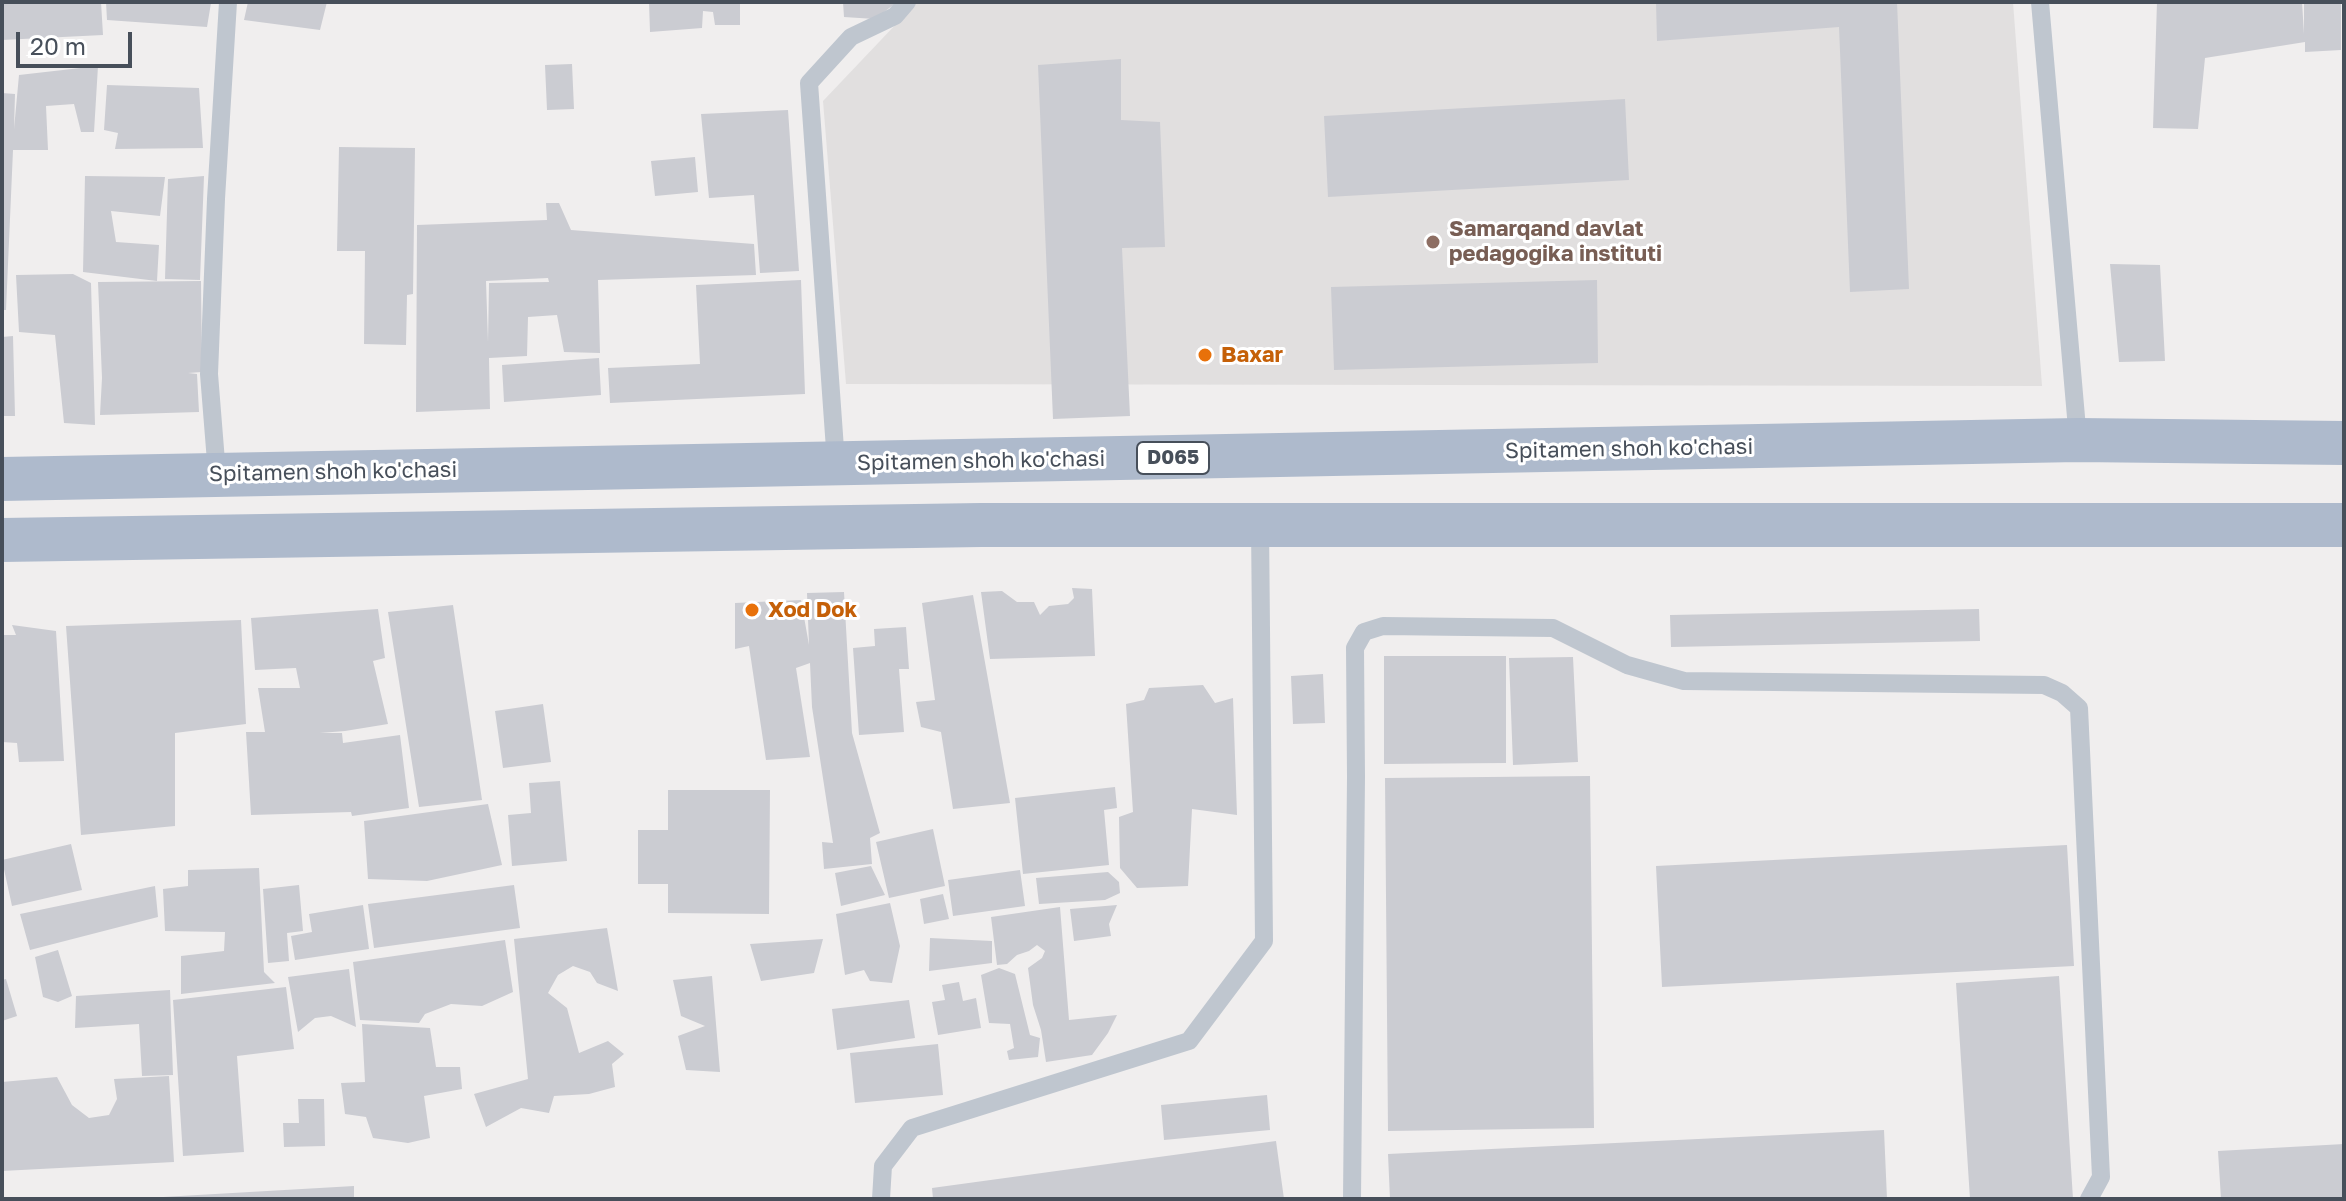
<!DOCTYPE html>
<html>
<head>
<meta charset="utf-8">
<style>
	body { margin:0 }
	#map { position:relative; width:2346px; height:1201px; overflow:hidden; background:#f0eeee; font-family:"Golos Text",sans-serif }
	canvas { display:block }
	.frame { position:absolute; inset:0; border:4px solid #474f5a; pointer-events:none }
	.scale { position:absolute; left:16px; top:32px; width:116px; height:36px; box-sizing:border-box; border:4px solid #474f5a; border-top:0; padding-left:10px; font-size:24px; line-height:28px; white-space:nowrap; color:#474f5a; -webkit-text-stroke:6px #fff; paint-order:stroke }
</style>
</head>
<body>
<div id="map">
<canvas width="2346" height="1201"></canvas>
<div class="frame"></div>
<div class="scale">20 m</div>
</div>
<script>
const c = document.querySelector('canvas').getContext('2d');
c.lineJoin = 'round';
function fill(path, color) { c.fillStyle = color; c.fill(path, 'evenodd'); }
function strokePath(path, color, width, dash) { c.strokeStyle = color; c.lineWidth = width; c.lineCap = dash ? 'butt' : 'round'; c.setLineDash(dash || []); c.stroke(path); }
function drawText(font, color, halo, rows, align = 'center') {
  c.font = font + ' "Golos Text",sans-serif'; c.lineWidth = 6; c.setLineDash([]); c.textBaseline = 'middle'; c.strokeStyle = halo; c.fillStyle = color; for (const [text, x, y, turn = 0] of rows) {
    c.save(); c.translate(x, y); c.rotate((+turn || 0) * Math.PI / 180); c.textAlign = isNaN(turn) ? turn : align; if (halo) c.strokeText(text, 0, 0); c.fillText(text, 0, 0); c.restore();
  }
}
const education = new Path2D(`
	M 917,2 L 2013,2 L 2042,386 L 846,384 L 823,101 Z`);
const building = new Path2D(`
	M 2,2 L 101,2 L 103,35 L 2,40 Z
	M 106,2 L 203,2 L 211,3 L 207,27 L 107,20 Z
	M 248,2 L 327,2 L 320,30 L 244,20 Z
	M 649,2 L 740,2 L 740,25 L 715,25 L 713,12 L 703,11 L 702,28 L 650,32 Z
	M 843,2 L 897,2 L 875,19 L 844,17 Z
	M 1656,2 L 1897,2 L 1909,289 L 1850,292 L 1839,27 L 1657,41 Z
	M 2157,2 L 2302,2 L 2304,34 L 2304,2 L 2341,2 L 2341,50 L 2305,52 L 2305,42 L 2205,58 L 2198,129 L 2153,128 Z
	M 1121,59 L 1121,120 L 1160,122 L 1165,247 L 1122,248 L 1130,416 L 1053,419 L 1038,65 Z
	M 572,64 L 574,109 L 547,110 L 545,65 Z
	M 98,66 L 94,132 L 81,132 L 74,104 L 46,106 L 48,150 L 13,150 L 6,310 L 2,310 L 2,93 L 15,94 L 14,129 L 19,75 Z
	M 107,85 L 199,88 L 203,148 L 115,149 L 118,133 L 104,130 Z
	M 1625,99 L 1629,180 L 1328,197 L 1324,116 Z
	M 788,110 L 799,271 L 760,273 L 754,195 L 709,198 L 701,114 Z
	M 339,147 L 415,148 L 413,294 L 407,295 L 406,345 L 364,344 L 365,251 L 337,251 Z
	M 695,157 L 698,192 L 655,196 L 651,161 Z
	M 85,176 L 165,177 L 160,216 L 111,211 L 116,242 L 159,245 L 157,281 L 83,272 Z
	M 204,176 L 200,280 L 165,279 L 168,179 Z
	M 546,203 L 559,203 L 571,230 L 754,244 L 756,275 L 598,280 L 600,353 L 564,352 L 557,315 L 528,317 L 527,356 L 489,358 L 490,409 L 416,412 L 417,225 L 547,220 ZM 548,278 L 549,282 L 489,283 L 488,342 L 486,281 Z
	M 2110,264 L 2160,265 L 2165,361 L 2119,362 Z
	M 73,274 L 91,283 L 95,425 L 64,423 L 55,335 L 19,332 L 16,275 Z
	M 801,280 L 805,394 L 610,403 L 608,368 L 700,364 L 696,285 Z
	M 1597,280 L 1598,363 L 1334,370 L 1331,287 Z
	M 201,281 L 202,372 L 188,373 L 197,374 L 199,412 L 100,415 L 102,378 L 98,282 Z
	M 13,336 L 15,416 L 2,416 L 2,337 Z
	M 599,358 L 601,395 L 504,402 L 502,365 Z
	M 1072,588 L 1092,589 L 1095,656 L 990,659 L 981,592 L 1002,591 L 1017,602 L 1034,602 L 1040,615 L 1049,606 L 1068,604 L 1074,598 Z
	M 844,592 L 852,733 L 880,833 L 870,838 L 872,864 L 824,869 L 822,842 L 833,843 L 812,707 L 810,663 L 796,668 L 810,757 L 766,760 L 749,646 L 735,649 L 735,603 L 801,600 L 809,645 L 807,593 Z
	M 973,595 L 1010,803 L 953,809 L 941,732 L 921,727 L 916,702 L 935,700 L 922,603 Z
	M 453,605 L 482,800 L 419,807 L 388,612 Z
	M 378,609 L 385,658 L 373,661 L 388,724 L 345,731 L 320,733 L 342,733 L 343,743 L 400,735 L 409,808 L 352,816 L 351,812 L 251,815 L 246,732 L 265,732 L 258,688 L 300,688 L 296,668 L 255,670 L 251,618 Z
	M 1979,609 L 1980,641 L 1671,647 L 1670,615 Z
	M 241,620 L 246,724 L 175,733 L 175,826 L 81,835 L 66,626 Z
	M 12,625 L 56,631 L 64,761 L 19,762 L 17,743 L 2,742 L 2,635 L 16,635 Z
	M 906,627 L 909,669 L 899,669 L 904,732 L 859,735 L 853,648 L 875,646 L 874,629 Z
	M 1384,656 L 1506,656 L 1506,763 L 1384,764 Z
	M 1573,657 L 1578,762 L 1513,765 L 1509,658 Z
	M 1323,674 L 1325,723 L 1293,724 L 1291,676 Z
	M 1203,685 L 1215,703 L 1233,698 L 1237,815 L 1192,809 L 1188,886 L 1137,888 L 1120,868 L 1119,817 L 1133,812 L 1126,704 L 1144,700 L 1149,688 Z
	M 543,704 L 551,762 L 503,768 L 495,711 Z
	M 1590,776 L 1594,1128 L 1388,1131 L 1385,778 Z
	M 560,781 L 567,861 L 512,866 L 508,815 L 531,813 L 529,783 Z
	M 1115,787 L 1117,808 L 1104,810 L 1109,865 L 1023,874 L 1015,798 Z
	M 668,790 L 770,790 L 769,914 L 668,913 L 668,884 L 638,884 L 638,830 L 668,830 Z
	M 488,804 L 502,865 L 427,881 L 368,879 L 364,821 Z
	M 933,829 L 945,886 L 889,898 L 876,842 Z
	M 71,844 L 82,890 L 12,906 L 2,860 Z
	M 2067,845 L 2074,966 L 1662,987 L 1656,866 Z
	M 871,866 L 885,895 L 841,906 L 835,873 Z
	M 259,868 L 264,972 L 275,983 L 181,994 L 181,956 L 224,951 L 225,932 L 165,931 L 163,889 L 188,886 L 188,870 Z
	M 1020,870 L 1025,906 L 953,916 L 948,880 Z
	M 1108,872 L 1119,882 L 1120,893 L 1105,900 L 1039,904 L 1036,878 Z
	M 299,885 L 303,931 L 287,933 L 289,961 L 268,963 L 263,889 Z
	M 514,885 L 520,928 L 374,948 L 368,904 Z
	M 155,886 L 158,917 L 30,950 L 20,914 Z
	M 943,894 L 949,919 L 924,924 L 920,899 Z
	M 890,903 L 900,946 L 892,983 L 870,981 L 864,970 L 845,975 L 836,914 Z
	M 363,905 L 369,949 L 295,960 L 291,936 L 312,932 L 309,914 Z
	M 1117,905 L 1109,924 L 1111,936 L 1074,941 L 1070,909 Z
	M 1060,907 L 1069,1020 L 1117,1015 L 1108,1033 L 1092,1055 L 1046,1062 L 1041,1030 L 1033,1005 L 1028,968 L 1042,958 L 1045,951 L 1037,945 L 1029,951 L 1017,955 L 1007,964 L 997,965 L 991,917 Z
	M 607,928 L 618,991 L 597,983 L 590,972 L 573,966 L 558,975 L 548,993 L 567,1008 L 579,1053 L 608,1041 L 624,1054 L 612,1064 L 615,1087 L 589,1094 L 554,1096 L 549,1113 L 521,1108 L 486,1127 L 474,1094 L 528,1079 L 514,939 Z
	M 930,938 L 992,941 L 992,963 L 929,971 Z
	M 823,939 L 814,973 L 761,981 L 750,944 Z
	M 505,940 L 513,992 L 482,1006 L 451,1004 L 425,1014 L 419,1023 L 360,1020 L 353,962 Z
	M 58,950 L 72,996 L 58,1002 L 43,997 L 35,957 Z
	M 999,968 L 1015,974 L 1030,1035 L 1040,1038 L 1038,1057 L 1009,1060 L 1007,1051 L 1014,1048 L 1010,1024 L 989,1023 L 981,975 Z
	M 349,969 L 356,1027 L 331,1016 L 315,1018 L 298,1032 L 288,977 Z
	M 712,976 L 720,1072 L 686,1070 L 678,1036 L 705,1026 L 681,1016 L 673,980 Z
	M 2059,976 L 2073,1199 L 1970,1199 L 1956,983 Z
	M 6,979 L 17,1016 L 2,1021 L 2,980 Z
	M 959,982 L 963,1001 L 976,998 L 981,1028 L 938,1035 L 932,1002 L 945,1000 L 942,985 Z
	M 286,987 L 294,1049 L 237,1056 L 244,1152 L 183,1156 L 173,1000 Z
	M 170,990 L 173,1075 L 142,1076 L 139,1024 L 75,1028 L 76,996 Z
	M 909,1000 L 915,1038 L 837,1050 L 832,1009 Z
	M 362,1024 L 430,1028 L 436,1067 L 460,1067 L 462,1089 L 424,1096 L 430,1138 L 408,1143 L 373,1138 L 366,1117 L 345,1114 L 341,1083 L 365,1082 Z
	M 938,1044 L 943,1095 L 855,1103 L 850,1053 Z
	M 169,1076 L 174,1162 L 2,1171 L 2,1082 L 57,1077 L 72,1105 L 89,1118 L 109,1115 L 117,1099 L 114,1079 Z
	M 1267,1095 L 1270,1130 L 1164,1140 L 1161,1105 Z
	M 298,1099 L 324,1099 L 325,1146 L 284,1147 L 283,1123 L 299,1123 Z
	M 1884,1130 L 1887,1199 L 1390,1199 L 1388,1154 Z
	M 1276,1141 L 1284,1199 L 933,1199 L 932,1188 Z
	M 2344,1144 L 2344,1199 L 2221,1199 L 2218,1151 Z
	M 354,1186 L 354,1199 L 163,1199 L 163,1197 Z`);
const lane = new Path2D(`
	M 2040,2 L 2078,440
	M 836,463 L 809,83 L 851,37 L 895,16 L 907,2
	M 217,474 L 209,374 L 216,199 L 228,2
	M 881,1199 L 883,1166 L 912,1128 L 1189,1041 L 1264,941 L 1260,525
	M 1352,1199 L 1356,777 L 1355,648 L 1364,632 L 1383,626 L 1553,628 L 1627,665 L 1684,681 L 2044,685 L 2062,693 L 2079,708 L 2101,1177 L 2089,1199`);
const primary = new Path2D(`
	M 2,479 L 2078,440 L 2344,443
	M 2,540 L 981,525 L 2344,525`);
const markers = [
	[1433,242,8,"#8d6e63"],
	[1205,355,8,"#e8710a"],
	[752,610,8,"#e8710a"]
];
const shields = [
	[1173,458,72]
];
const shieldNames = [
	["D065",1173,458]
];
const educationNames = [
	["Samarqand davlat",1449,229],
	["pedagogika instituti",1449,254]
];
const foodNames = [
	["Baxar",1221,355],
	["Xod Dok",768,610]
];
const streetNames = [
	["Spitamen shoh ko'chasi",1629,449,-1],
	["Spitamen shoh ko'chasi",981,461,-1],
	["Spitamen shoh ko'chasi",333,472,-1]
];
fill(education, '#e1dfdf');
fill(building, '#cbccd2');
strokePath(lane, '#bfc6cf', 18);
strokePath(primary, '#aebacc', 44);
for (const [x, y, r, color] of markers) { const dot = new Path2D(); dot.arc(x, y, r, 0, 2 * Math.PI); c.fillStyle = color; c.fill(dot); strokePath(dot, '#fff', 3); }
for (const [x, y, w] of shields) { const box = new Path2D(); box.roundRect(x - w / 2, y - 16, w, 32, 6); c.fillStyle = '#fff'; c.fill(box); strokePath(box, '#474f5a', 2); }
drawText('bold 20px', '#474f5a', null, shieldNames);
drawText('bold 22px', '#785e54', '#fff', educationNames, 'left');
drawText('bold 22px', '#c56008', '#fff', foodNames, 'left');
drawText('22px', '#474f5a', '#fff', streetNames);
</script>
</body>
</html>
